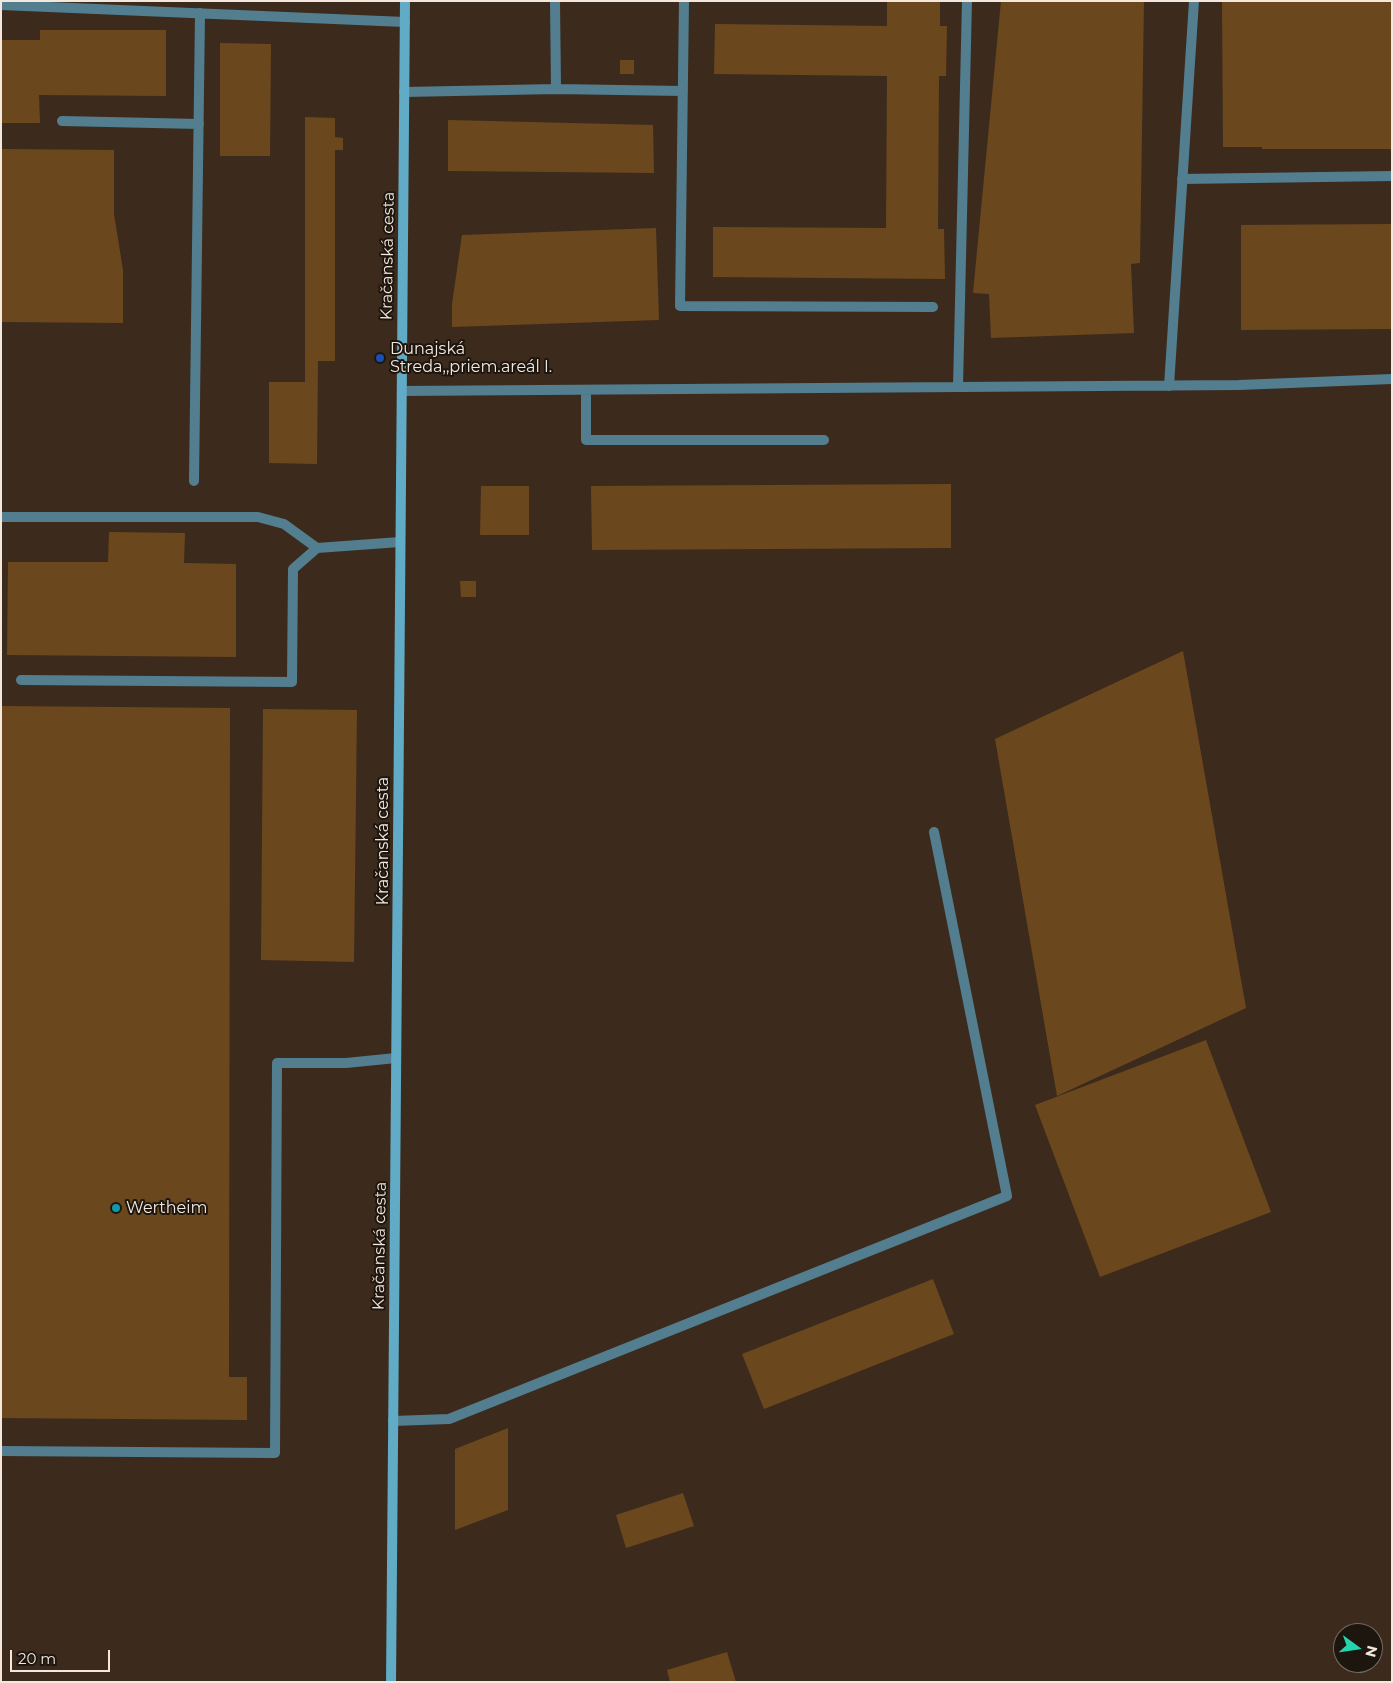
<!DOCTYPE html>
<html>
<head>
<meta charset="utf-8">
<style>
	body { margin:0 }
	#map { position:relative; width:1393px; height:1683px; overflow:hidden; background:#3c2b1c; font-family:Montserrat,sans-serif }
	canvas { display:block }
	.frame { position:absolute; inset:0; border:2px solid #f4e8de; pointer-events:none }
	.north { position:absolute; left:1333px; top:1623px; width:50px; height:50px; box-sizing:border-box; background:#1d160f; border:1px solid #736a62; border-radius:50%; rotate:104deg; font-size:14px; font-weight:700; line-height:20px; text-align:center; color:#f4e8de }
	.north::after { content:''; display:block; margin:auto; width:18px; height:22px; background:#23d5af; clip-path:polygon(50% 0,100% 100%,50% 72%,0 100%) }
	.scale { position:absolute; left:10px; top:1650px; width:100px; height:22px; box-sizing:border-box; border:2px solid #f4e8de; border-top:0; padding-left:6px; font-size:15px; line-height:18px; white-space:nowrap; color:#f4e8de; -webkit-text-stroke:4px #1d160f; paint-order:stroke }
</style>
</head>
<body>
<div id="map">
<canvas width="1393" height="1683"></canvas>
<div class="frame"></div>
<div class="north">N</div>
<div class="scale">20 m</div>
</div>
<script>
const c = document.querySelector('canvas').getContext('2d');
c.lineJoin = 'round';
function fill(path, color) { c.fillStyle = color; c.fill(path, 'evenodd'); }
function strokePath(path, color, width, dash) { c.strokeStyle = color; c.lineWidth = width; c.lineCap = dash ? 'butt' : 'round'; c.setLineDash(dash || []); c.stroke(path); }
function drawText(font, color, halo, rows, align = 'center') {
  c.font = font + ' Montserrat,sans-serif'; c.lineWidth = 4; c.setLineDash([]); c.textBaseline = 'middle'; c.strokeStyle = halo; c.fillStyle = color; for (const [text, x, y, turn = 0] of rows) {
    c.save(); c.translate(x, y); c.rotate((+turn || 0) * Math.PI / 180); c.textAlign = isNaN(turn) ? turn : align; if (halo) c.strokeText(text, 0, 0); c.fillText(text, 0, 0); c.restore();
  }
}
const building = new Path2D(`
	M 887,1 L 940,1 L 940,26 L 947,26 L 946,76 L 939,76 L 938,229 L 944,229 L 945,279 L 713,277 L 713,227 L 886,228 L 887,76 L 714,74 L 715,24 L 887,26 Z
	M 1001,1 L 1144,1 L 1140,263 L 1131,264 L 1134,333 L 991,338 L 989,294 L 973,293 Z
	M 1222,1 L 1392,1 L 1392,149 L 1262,149 L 1262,147 L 1223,147 Z
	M 40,30 L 166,30 L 166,96 L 39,95 L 40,123 L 1,123 L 1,40 L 40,40 Z
	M 220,43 L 271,44 L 270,156 L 220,156 Z
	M 620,60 L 634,60 L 634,74 L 620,74 Z
	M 305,117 L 335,118 L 335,137 L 343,138 L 343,150 L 335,150 L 335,361 L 318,361 L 317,464 L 269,463 L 269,382 L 305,382 Z
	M 448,120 L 653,125 L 654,173 L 448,171 Z
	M 1,149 L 114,150 L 114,214 L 123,270 L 123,323 L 1,322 Z
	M 1392,224 L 1392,329 L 1241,330 L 1241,225 Z
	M 656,228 L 659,320 L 452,327 L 452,304 L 462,235 Z
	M 951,484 L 951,548 L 592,550 L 591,486 Z
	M 481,486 L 529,486 L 529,535 L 480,535 Z
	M 109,532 L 185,533 L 184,563 L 236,564 L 236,657 L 7,655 L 8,562 L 108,562 Z
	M 460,581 L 476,581 L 476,597 L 461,597 Z
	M 1183,651 L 1246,1008 L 1057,1096 L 995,739 Z
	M 1,706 L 230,708 L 229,1377 L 247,1377 L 247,1420 L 1,1418 Z
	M 263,709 L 357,710 L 354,962 L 261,960 Z
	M 1206,1040 L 1271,1212 L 1100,1277 L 1035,1105 Z
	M 933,1279 L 954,1334 L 764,1409 L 742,1354 Z
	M 508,1428 L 508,1510 L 455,1530 L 455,1449 Z
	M 683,1493 L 694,1526 L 626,1548 L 616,1515 Z
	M 727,1652 L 736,1682 L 670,1682 L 667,1670 Z`);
const lane = new Path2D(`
	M 684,1 L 680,306 L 933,307
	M 1,5 L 405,22
	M 556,89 L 683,91
	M 404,92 L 556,89 L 555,1
	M 62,121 L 199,124
	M 1182,179 L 1392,176
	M 1169,386 L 1194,1
	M 958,387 L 967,1
	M 586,390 L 586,440 L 824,440
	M 402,391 L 1239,385 L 1392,379
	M 194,481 L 200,13
	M 1,517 L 258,517 L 284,524 L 317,548 L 400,542
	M 21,680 L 292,682 L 293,569 L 317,548
	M 393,1421 L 449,1419 L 1007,1196 L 934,832
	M 1,1451 L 275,1453 L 277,1063 L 346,1063 L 396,1058`);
const secondary = new Path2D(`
	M 391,1682 L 405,1`);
const markers = [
	[380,358,5,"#1a4fb4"],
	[116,1208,5,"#0f9aa8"]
];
const streetNames = [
	["Kračanská cesta",388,256,-89],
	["Kračanská cesta",383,841,-90],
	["Kračanská cesta",380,1246,-89]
];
const poiNames = [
	["Dunajská",390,349],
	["Streda,,priem.areál I.",390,367],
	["Wertheim",126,1208]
];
fill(building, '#6b471e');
strokePath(lane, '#527e90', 10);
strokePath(secondary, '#61abc6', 10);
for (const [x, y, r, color] of markers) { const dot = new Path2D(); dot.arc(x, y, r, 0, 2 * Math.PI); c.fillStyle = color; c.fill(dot); strokePath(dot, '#1d160f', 2); }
drawText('16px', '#f4e8de', '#1d160f', streetNames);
drawText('16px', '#f4e8de', '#1d160f', poiNames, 'left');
</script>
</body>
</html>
